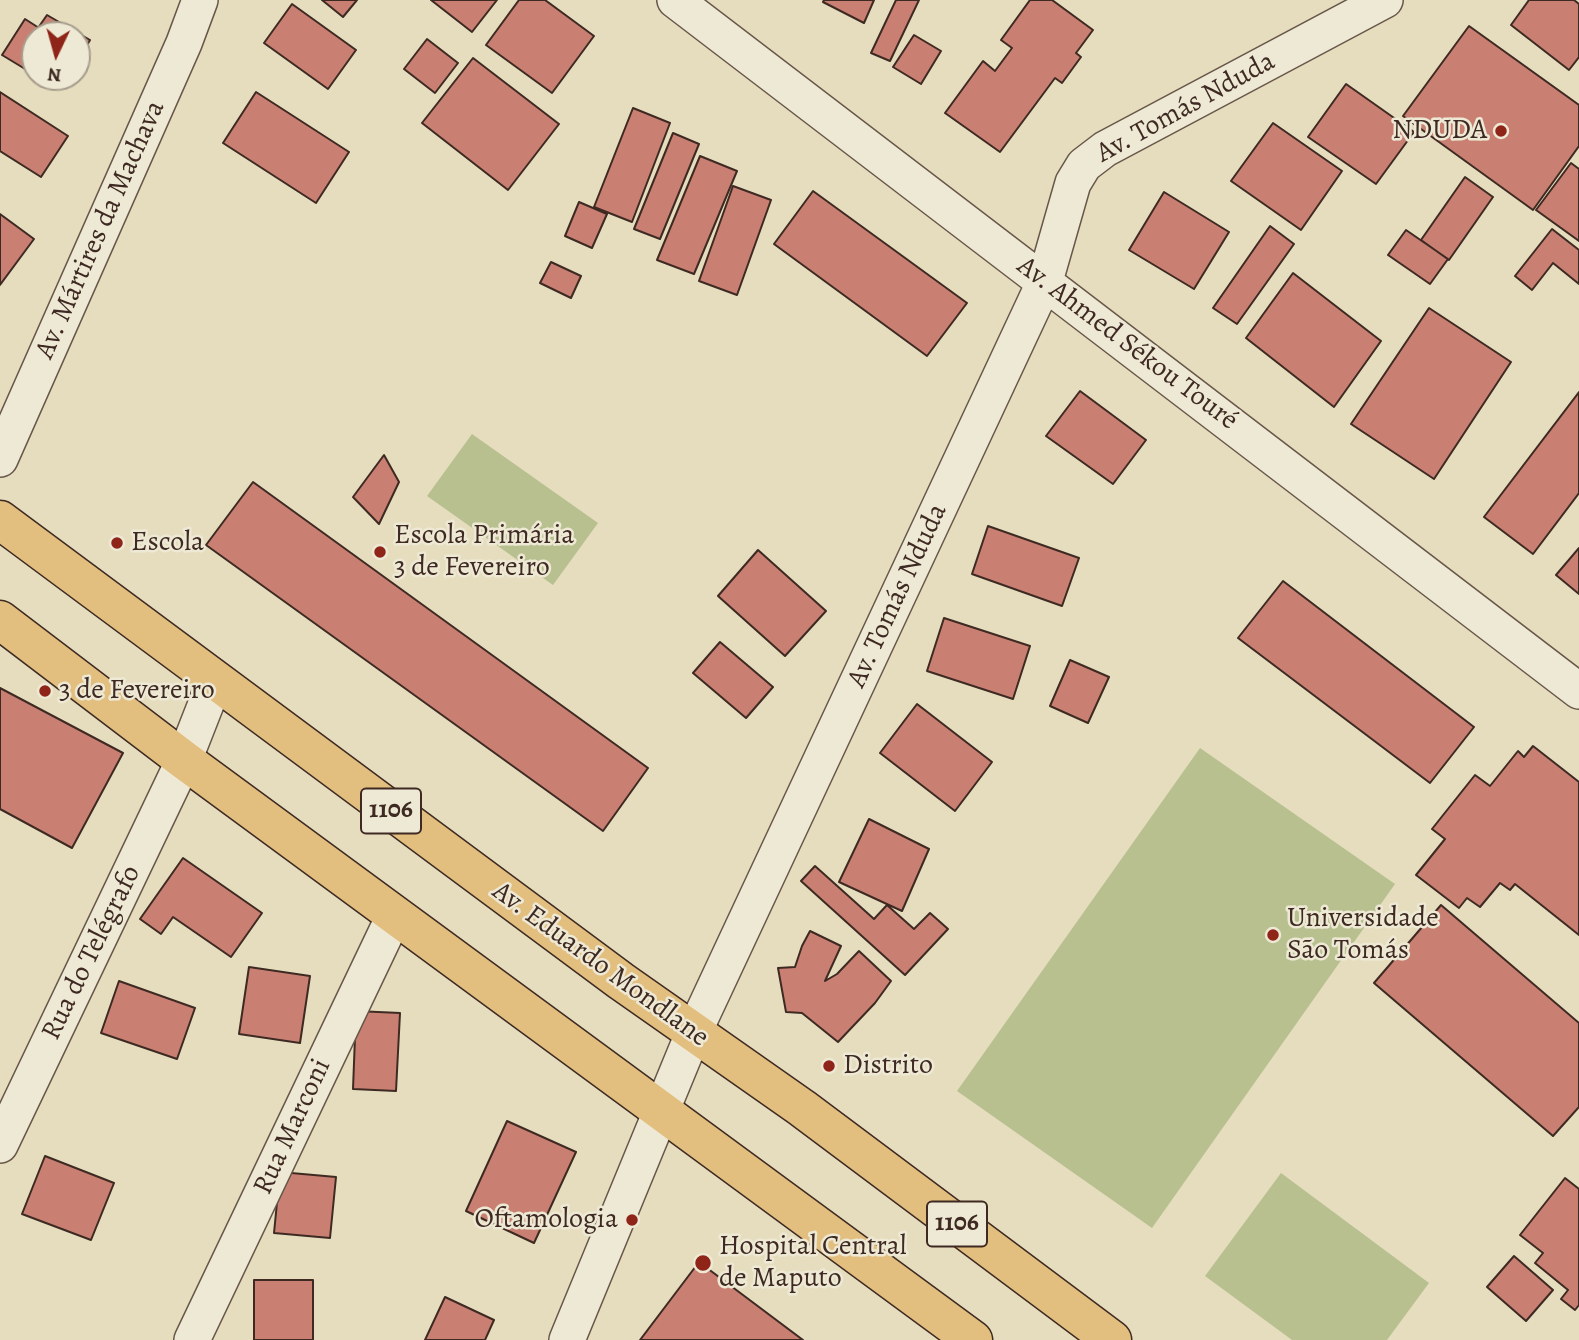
<!DOCTYPE html>
<html>
<head>
<meta charset="utf-8">
<style>
	body { margin:0 }
	#map { position:relative; width:1579px; height:1340px; overflow:hidden; background:#e5ddbe; font-family:Alegreya,serif }
	canvas { display:block }
	.north { position:absolute; left:21px; top:21px; width:70px; height:70px; box-sizing:border-box; background:#eee9d5; border:2px solid #a89d8d; border-radius:50%; rotate:185deg; font-size:19px; font-weight:700; line-height:28px; text-align:center; color:#3e2a22 }
	.north::after { content:''; display:block; margin:auto; width:24px; height:32px; background:#8f2418; clip-path:polygon(50% 0,100% 100%,50% 72%,0 100%) }
</style>
</head>
<body>
<div id="map">
<canvas width="1579" height="1340"></canvas>
<div class="north">N</div>
</div>
<script>
const c = document.querySelector('canvas').getContext('2d');
c.lineJoin = 'round';
function fill(path, color) { c.fillStyle = color; c.fill(path, 'evenodd'); }
function strokePath(path, color, width, dash) { c.strokeStyle = color; c.lineWidth = width; c.lineCap = dash ? 'butt' : 'round'; c.setLineDash(dash || []); c.stroke(path); }
function drawText(font, color, halo, rows, align = 'center') {
  c.font = font + ' Alegreya,serif'; c.lineWidth = 5; c.setLineDash([]); c.textBaseline = 'middle'; c.strokeStyle = halo; c.fillStyle = color; for (const [text, x, y, turn = 0] of rows) {
    c.save(); c.translate(x, y); c.rotate((+turn || 0) * Math.PI / 180); c.textAlign = isNaN(turn) ? turn : align; if (halo) c.strokeText(text, 0, 0); c.fillText(text, 0, 0); c.restore();
  }
}
const green = new Path2D(`
	M 472,434 L 598,523 L 553,585 L 427,496 Z
	M 1200,748 L 1395,884 L 1152,1228 L 957,1091 Z
	M 1281,1173 L 1429,1283 L 1387,1340 L 1292,1340 L 1205,1276 Z`);
const building = new Path2D(`
	M 322,0 L 357,0 L 343,17 Z
	M 431,0 L 497,0 L 472,32 Z
	M 519,0 L 545,0 L 594,36 L 552,93 L 486,45 Z
	M 824,0 L 874,0 L 864,23 L 823,2 Z
	M 896,0 L 919,0 L 890,61 L 871,53 Z
	M 1030,0 L 1052,0 L 1093,30 L 1076,53 L 1081,57 L 1062,83 L 1055,78 L 1000,152 L 945,113 L 983,61 L 995,71 L 1012,48 L 1001,40 Z
	M 1529,0 L 1574,0 L 1579,4 L 1579,57 L 1569,70 L 1511,25 Z
	M 292,4 L 356,50 L 328,89 L 264,43 Z
	M 47,15 L 90,40 L 82,54 L 77,51 L 77,35 L 50,35 L 38,28 Z
	M 25,19 L 50,35 L 35,35 L 35,75 L 2,55 Z
	M 1469,26 L 1579,105 L 1579,146 L 1533,210 L 1403,116 Z
	M 914,35 L 941,51 L 921,84 L 893,67 Z
	M 427,39 L 458,63 L 435,93 L 404,69 Z
	M 473,58 L 559,124 L 508,190 L 422,123 Z
	M 1346,84 L 1414,132 L 1376,184 L 1308,137 Z
	M 0,92 L 68,136 L 41,177 L 0,151 Z
	M 256,92 L 349,152 L 316,203 L 223,143 Z
	M 633,108 L 670,123 L 632,222 L 594,207 Z
	M 1273,123 L 1342,171 L 1301,230 L 1231,181 Z
	M 673,133 L 699,144 L 660,239 L 634,229 Z
	M 700,156 L 737,171 L 694,274 L 657,260 Z
	M 1571,163 L 1579,169 L 1579,241 L 1536,210 Z
	M 1465,177 L 1493,197 L 1449,260 L 1421,240 Z
	M 733,186 L 771,200 L 737,295 L 699,281 Z
	M 813,191 L 967,303 L 927,356 L 774,244 Z
	M 1164,192 L 1229,232 L 1194,289 L 1129,250 Z
	M 579,202 L 607,214 L 592,248 L 565,236 Z
	M 0,214 L 34,239 L 0,285 Z
	M 1270,226 L 1294,244 L 1237,324 L 1213,308 Z
	M 1552,229 L 1579,250 L 1579,284 L 1553,263 L 1532,290 L 1515,276 Z
	M 1406,230 L 1448,259 L 1430,284 L 1388,255 Z
	M 551,262 L 581,276 L 571,298 L 540,283 Z
	M 1293,273 L 1381,341 L 1334,407 L 1246,338 Z
	M 1429,308 L 1511,362 L 1434,479 L 1351,424 Z
	M 1080,391 L 1146,440 L 1113,484 L 1046,436 Z
	M 1579,392 L 1579,493 L 1533,554 L 1484,517 Z
	M 384,455 L 399,482 L 379,524 L 353,497 Z
	M 253,482 L 648,768 L 603,831 L 206,545 Z
	M 988,526 L 1079,558 L 1062,606 L 972,574 Z
	M 1579,548 L 1579,594 L 1556,575 Z
	M 758,550 L 826,611 L 785,656 L 718,596 Z
	M 1283,581 L 1474,727 L 1430,783 L 1238,638 Z
	M 944,618 L 1030,646 L 1013,699 L 927,671 Z
	M 720,642 L 773,687 L 746,718 L 693,673 Z
	M 1070,660 L 1109,677 L 1088,723 L 1050,706 Z
	M 0,688 L 123,753 L 72,848 L 0,809 Z
	M 917,704 L 992,762 L 955,811 L 880,753 Z
	M 1533,746 L 1579,782 L 1579,935 L 1515,884 L 1510,890 L 1500,883 L 1480,907 L 1467,898 L 1459,908 L 1416,875 L 1445,839 L 1432,829 L 1475,775 L 1490,786 L 1518,751 L 1524,757 Z
	M 869,819 L 929,849 L 902,911 L 839,882 Z
	M 183,858 L 262,913 L 231,957 L 173,917 L 161,934 L 140,919 Z
	M 815,866 L 874,919 L 887,905 L 914,929 L 930,913 L 948,929 L 905,975 L 801,881 Z
	M 1441,905 L 1579,1023 L 1579,1107 L 1553,1136 L 1374,983 Z
	M 810,931 L 841,946 L 825,981 L 837,974 L 859,951 L 891,981 L 875,1003 L 838,1042 L 802,1013 L 786,1012 L 778,968 L 795,967 L 802,946 Z
	M 249,967 L 310,976 L 300,1043 L 239,1034 Z
	M 119,981 L 195,1008 L 177,1059 L 101,1033 Z
	M 356,1011 L 400,1013 L 396,1091 L 353,1089 Z
	M 507,1121 L 576,1152 L 534,1243 L 466,1211 Z
	M 45,1156 L 114,1183 L 91,1240 L 22,1214 Z
	M 280,1172 L 336,1177 L 330,1238 L 274,1233 Z
	M 1565,1178 L 1579,1189 L 1579,1305 L 1575,1310 L 1561,1299 L 1568,1290 L 1535,1263 L 1543,1253 L 1520,1235 Z
	M 1514,1256 L 1553,1290 L 1526,1321 L 1487,1287 Z
	M 699,1262 L 803,1340 L 640,1340 Z
	M 254,1280 L 313,1280 L 313,1340 L 254,1340 Z
	M 445,1297 L 494,1320 L 485,1340 L 425,1340 Z`);
const minor = new Path2D(`
	M 675,0 L 1579,691
	M 0,459 L 184,43 L 200,0
	M 0,1145 L 184,760 L 215,681
	M 192,1340 L 395,914
	M 567,1340 L 693,1034 L 1045,281 L 1073,183 L 1084,165 L 1105,149 L 1385,0`);
const major = new Path2D(`
	M 0,520 L 621,981 L 802,1108 L 1112,1340
	M 0,620 L 184,760 L 973,1340`);
const markers = [
	[1501,131,7,"#8f2418"],
	[117,543,7,"#8f2418"],
	[380,552,7,"#8f2418"],
	[45,691,7,"#8f2418"],
	[1273,935,7,"#8f2418"],
	[829,1066,7,"#8f2418"],
	[632,1220,7,"#8f2418"],
	[703,1263,9,"#8f2418"]
];
const shields = [
	[391,811,60],
	[957,1224,60]
];
const shieldNames = [
	["1106",391,811],
	["1106",957,1224]
];
const streetNames = [
	["Av. Tomás Nduda",1186,108,-29],
	["Av. Mártires da Machava",101,230,-66],
	["Av. Ahmed Sékou Touré",1127,344,37],
	["Av. Tomás Nduda",898,596,-65],
	["Rua do Telégrafo",92,953,-64],
	["Av. Eduardo Mondlane",600,965,36],
	["Rua Marconi",293,1127,-65]
];
const poiNames = [
	["NDUDA",1487,131,"right"],
	["Escola Primária",394,536],
	["3 de Fevereiro",394,568],
	["Escola",131,543],
	["3 de Fevereiro",59,691],
	["Universidade",1287,919],
	["São Tomás",1287,951],
	["Distrito",843,1066],
	["Oftamologia",618,1220,"right"],
	["Hospital Central",719,1247],
	["de Maputo",719,1279]
];
fill(green, '#b8c08f');
fill(building, '#c98072');
strokePath(building, '#3e2a22', 2);
strokePath(minor, '#685749', 38);
strokePath(major, '#3e2a22', 41);
strokePath(minor, '#eee9d5', 35);
strokePath(major, '#e2be7f', 38);
for (const [x, y, r, color] of markers) { const dot = new Path2D(); dot.arc(x, y, r, 0, 2 * Math.PI); c.fillStyle = color; c.fill(dot); strokePath(dot, '#eee9d5', 2.5); }
for (const [x, y, w] of shields) { const box = new Path2D(); box.roundRect(x - w / 2, y - 22.5, w, 45, 5); c.fillStyle = '#eee9d5'; c.fill(box); strokePath(box, '#3e2a22', 2); }
drawText('bold 26px', '#3e2a22', null, shieldNames);
drawText('28px', '#3e2a22', '#eee9d5', streetNames);
drawText('28px', '#3e2a22', '#eee9d5', poiNames, 'left');
</script>
</body>
</html>
